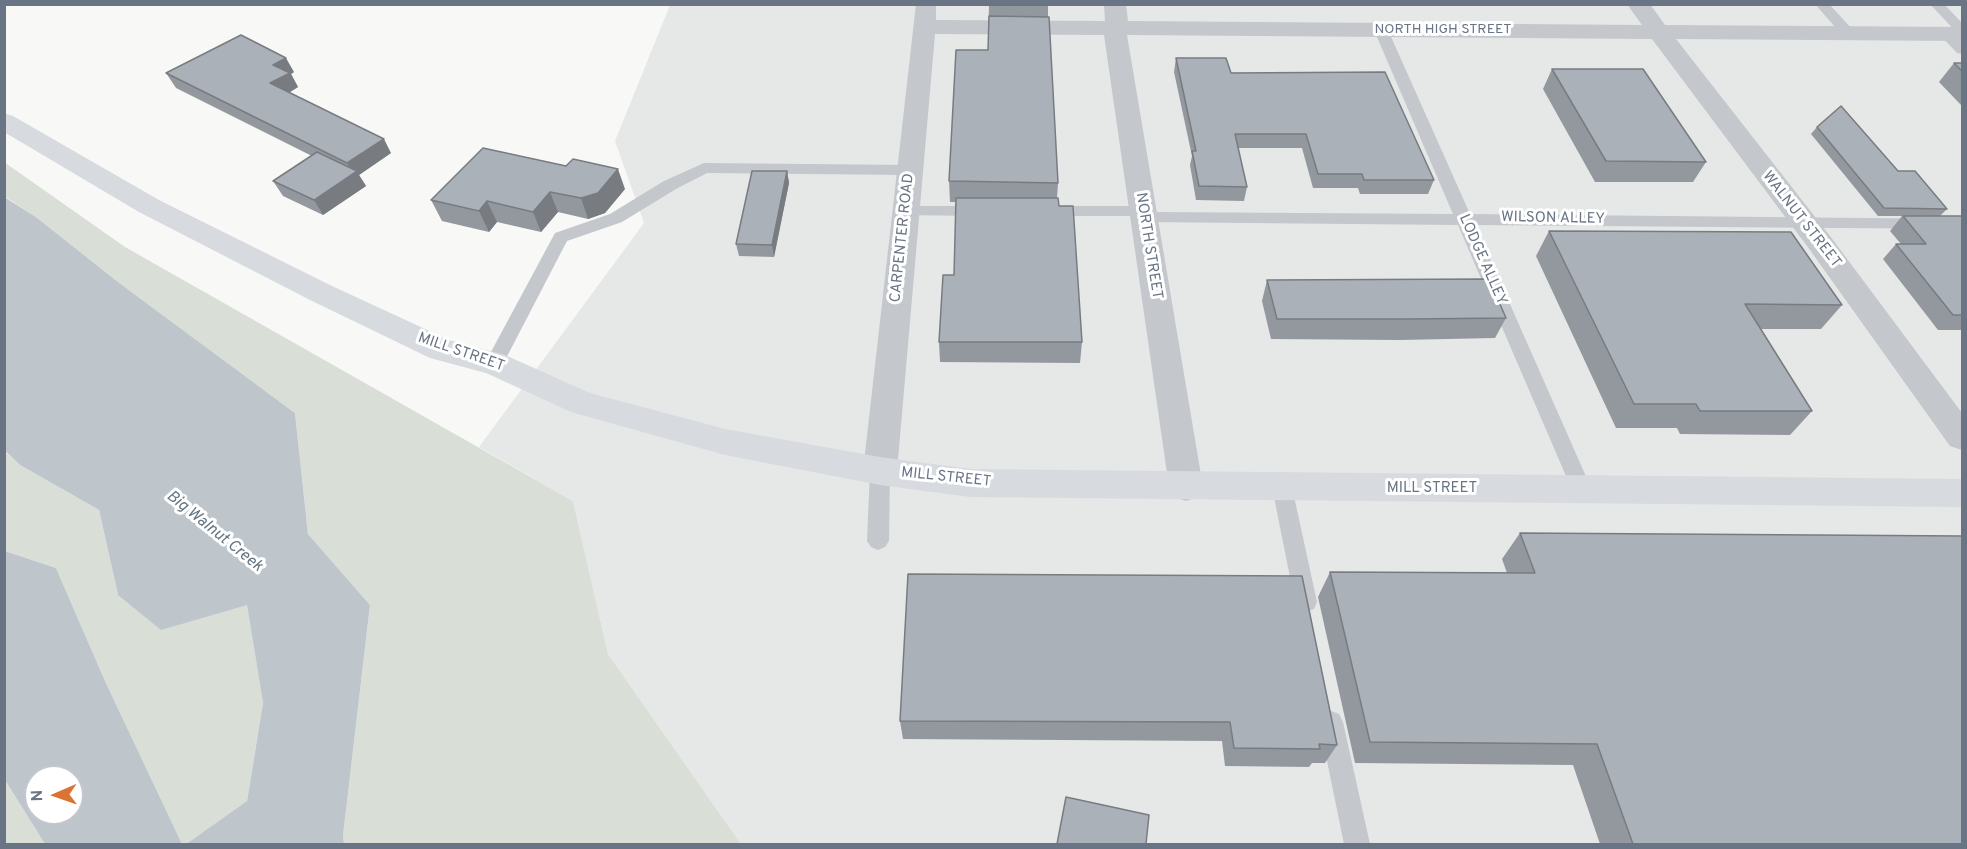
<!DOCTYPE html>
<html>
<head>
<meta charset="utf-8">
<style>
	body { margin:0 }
	#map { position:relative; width:1967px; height:849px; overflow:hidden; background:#f8f8f6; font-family:Overpass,sans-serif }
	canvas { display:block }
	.frame { position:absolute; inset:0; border:6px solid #697485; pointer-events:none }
	.north { position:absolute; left:24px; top:765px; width:60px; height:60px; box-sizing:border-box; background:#fff; border:2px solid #c3c7ce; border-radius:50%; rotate:268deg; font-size:16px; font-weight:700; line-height:24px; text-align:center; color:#697485 }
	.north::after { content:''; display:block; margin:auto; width:21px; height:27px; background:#db7334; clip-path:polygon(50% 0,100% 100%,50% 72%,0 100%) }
</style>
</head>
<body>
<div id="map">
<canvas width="1967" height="849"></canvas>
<div class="frame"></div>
<div class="north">N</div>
</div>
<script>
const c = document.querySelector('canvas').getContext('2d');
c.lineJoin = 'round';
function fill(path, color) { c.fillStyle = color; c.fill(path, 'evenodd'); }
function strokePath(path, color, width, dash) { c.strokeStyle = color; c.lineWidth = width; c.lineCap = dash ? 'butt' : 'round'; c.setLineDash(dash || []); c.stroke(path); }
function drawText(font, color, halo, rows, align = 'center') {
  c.font = font + ' Overpass,sans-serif'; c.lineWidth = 6; c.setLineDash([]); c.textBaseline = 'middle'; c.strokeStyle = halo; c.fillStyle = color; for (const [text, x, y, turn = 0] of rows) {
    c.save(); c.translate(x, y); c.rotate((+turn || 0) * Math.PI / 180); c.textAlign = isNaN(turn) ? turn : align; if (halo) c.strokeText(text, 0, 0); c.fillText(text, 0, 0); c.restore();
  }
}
const built = new Path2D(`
	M 670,5 L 1962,5 L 1962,844 L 741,844 L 608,654 L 573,501 L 479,447 L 644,223 L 615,141 Z`);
const green = new Path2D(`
	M 4,162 L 125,247 L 573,501 L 608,654 L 741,844 L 344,844 L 343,836 L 370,605 L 308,534 L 295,413 L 118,282 L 36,217 L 5,197 Z
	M 4,451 L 20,465 L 99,510 L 118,595 L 247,604 L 263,703 L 247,801 L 186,844 L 182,844 L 105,681 L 56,568 L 5,551 Z
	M 5,780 L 45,844 L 5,844 Z`);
const water = new Path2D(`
	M 4,197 L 36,217 L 118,282 L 295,413 L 308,534 L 370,605 L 343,836 L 344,844 L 186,844 L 247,801 L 263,703 L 247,605 L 161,630 L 118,595 L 99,510 L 20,465 L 5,451 Z
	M 5,551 L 56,568 L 105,681 L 182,844 L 45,844 L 5,780 ZM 36,777 L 72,777 L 72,813 L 36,813 Z`);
const service = new Path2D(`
	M 1815,4 L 1829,4 L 1853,30 L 1855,33 L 1853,36 L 1843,36 Z
	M 1930,4 L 1944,4 L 1962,23 L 1962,34 L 1957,33 Z
	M 1381,26 L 1388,30 L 1470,214 L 1962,219 L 1962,229 L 1475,225 L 1592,490 L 1589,496 L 1582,498 L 1575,496 L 1572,490 L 1458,225 L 1144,222 L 1138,221 L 1136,216 L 1046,216 L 1040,215 L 1038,211 L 1040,207 L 1046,206 L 1142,206 L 1148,207 L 1150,212 L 1453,214 L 1374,30 Z
	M 1946,30 L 1951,31 L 1962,43 L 1962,54 L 1957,53 L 1939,34 Z
	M 704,163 L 910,165 L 918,170 L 910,175 L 707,173 L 676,189 L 622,222 L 567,241 L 501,368 L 494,370 L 487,368 L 485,363 L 555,233 L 610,214 L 664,181 Z
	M 906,206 L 981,206 L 987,207 L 989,211 L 987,215 L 981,216 L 900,215 L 898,211 L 900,207 Z
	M 880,463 L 887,465 L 890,471 L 889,541 L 885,547 L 878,550 L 871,547 L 867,541 L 870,471 L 873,465 Z
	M 1282,479 L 1289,481 L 1292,487 L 1317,602 L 1314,609 L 1306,612 L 1298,609 L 1295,602 L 1272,487 L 1275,481 Z
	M 1331,711 L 1339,714 L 1343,722 L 1370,844 L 1344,844 L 1319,722 L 1323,714 Z`);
const minor = new Path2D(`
	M 916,4 L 936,4 L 936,20 L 1105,21 L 1104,4 L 1126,4 L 1128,21 L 1642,25 L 1627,4 L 1650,4 L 1665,25 L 1962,27 L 1962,41 L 1676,39 L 1830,236 L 1962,413 L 1962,450 L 1950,446 L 1810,250 L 1652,39 L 1127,35 L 1203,487 L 1198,497 L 1186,501 L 1174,497 L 1169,487 L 1104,35 L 935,34 L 897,471 L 892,481 L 880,485 L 868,481 L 863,471 Z`);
const trunk = new Path2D(`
	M 4,113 L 13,116 L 159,200 L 332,286 L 449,340 L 505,355 L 590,393 L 725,429 L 880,457 L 970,469 L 1962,479 L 1962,507 L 970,497 L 880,485 L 725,455 L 571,412 L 486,373 L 430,358 L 310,300 L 139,212 L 4,132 Z`);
const wall = new Path2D(`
	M 989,4 L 1048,4 L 1048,17 L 1058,183 L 1057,198 L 1082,342 L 1080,363 L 940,362 L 939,342 L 954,275 L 956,202 L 950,202 L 949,181 L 988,50 Z
	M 1176,58 L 1231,73 L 1434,180 L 1428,194 L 1360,194 L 1358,188 L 1313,188 L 1302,148 L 1238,148 L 1247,187 L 1244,201 L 1196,200 L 1190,165 L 1192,156 L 1174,72 Z
	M 1954,63 L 1962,63 L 1962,106 L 1939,82 Z
	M 1552,69 L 1706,162 L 1693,182 L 1595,182 L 1543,89 Z
	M 294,72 L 291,74 L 298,87 L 289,93 L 391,153 L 359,175 L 366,186 L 323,215 L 283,196 L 273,181 L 312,156 L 176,88 L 166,73 Z
	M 1817,127 L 1898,171 L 1947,209 L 1940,216 L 1962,216 L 1962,330 L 1938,330 L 1883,259 L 1896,244 L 1901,244 L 1890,231 L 1902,216 L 1878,216 L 1811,134 Z
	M 483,148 L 625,189 L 605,213 L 588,219 L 558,212 L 541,232 L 497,222 L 489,232 L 442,221 L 431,200 Z
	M 787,171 L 789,183 L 774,257 L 739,256 L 736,244 Z
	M 1549,231 L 1842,305 L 1821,329 L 1761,329 L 1812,411 L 1790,435 L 1680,434 L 1677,428 L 1616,428 L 1536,256 Z
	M 1267,280 L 1506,318 L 1495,338 L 1400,340 L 1271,339 L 1262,301 Z
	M 1520,533 L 1962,844 L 1600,844 L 1573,765 L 1355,763 L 1318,597 L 1330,572 L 1507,573 L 1502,559 Z
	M 908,574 L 1337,745 L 1325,763 L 1312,763 L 1309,767 L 1225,766 L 1222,741 L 903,739 L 900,721 Z`);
const shadedWall = new Path2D(`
	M 286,58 L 294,72 L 291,74 L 298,87 L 279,98 L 270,83 L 273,65 Z
	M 384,139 L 391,153 L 359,175 L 366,186 L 323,215 L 314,200 L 353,174 L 347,163 Z
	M 618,169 L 625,189 L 605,213 L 588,219 L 581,198 Z
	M 787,171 L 789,183 L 774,257 L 772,245 Z
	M 550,192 L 558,212 L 541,232 L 533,212 Z
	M 487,201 L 497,222 L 489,232 L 479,211 Z`);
const building = new Path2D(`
	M 989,16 L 1049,17 L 1058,183 L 949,181 L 956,50 L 988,50 Z
	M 241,35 L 286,58 L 273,65 L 290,73 L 270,83 L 384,139 L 347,163 L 166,73 Z
	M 1176,58 L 1226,58 L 1231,73 L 1385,72 L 1434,180 L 1364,180 L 1362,174 L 1318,174 L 1306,134 L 1235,134 L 1247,187 L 1199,186 L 1192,151 L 1196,151 Z
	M 1954,63 L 1962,63 L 1962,71 Z
	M 1552,69 L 1643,69 L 1706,162 L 1606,161 Z
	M 1841,106 L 1898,171 L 1915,171 L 1947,209 L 1884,208 L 1817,127 Z
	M 483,148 L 566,166 L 573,159 L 618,169 L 598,193 L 581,198 L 550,192 L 533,212 L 487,201 L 479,211 L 431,200 Z
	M 317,152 L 357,171 L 314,200 L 273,181 Z
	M 752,171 L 787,171 L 772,245 L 736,244 Z
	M 956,198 L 1058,198 L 1059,206 L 1073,206 L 1082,342 L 939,342 L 943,275 L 954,275 Z
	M 1903,216 L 1962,216 L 1962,315 L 1953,315 L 1896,244 L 1926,244 Z
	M 1549,231 L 1791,232 L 1842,305 L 1745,304 L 1812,411 L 1700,411 L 1696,404 L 1634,404 Z
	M 1489,279 L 1506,318 L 1409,319 L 1277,319 L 1267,280 Z
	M 1520,533 L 1962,536 L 1962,844 L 1633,844 L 1597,744 L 1370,742 L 1330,572 L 1535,573 Z
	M 908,574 L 1302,576 L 1337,745 L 1319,744 L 1320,749 L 1234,748 L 1230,722 L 900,721 Z
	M 1066,797 L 1149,815 L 1146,844 L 1057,844 Z`);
const farStreetnames = [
	["NORTH HIGH STREET",1443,30]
];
const streetNames = [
	["WILSON ALLEY",1553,219,1],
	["WALNUT STREET",1801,220,52],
	["CARPENTER ROAD",903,238,-84],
	["NORTH STREET",1148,246,81],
	["LODGE ALLEY",1482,260,66],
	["MILL STREET",461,353,19],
	["MILL STREET",946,478,6],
	["MILL STREET",1432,489]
];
const waterNames = [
	["Big Walnut Creek",214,532,39]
];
fill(built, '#e6e7e7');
fill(green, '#d9dfd7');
fill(water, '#bec6cc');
fill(service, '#c4c7cb');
fill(minor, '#c4c7cb');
fill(trunk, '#d7dadf');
fill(wall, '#93989e');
fill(shadedWall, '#787c81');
fill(building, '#abb1b8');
strokePath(building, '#787c81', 1.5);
drawText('14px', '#697485', '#fff', farStreetnames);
drawText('15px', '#697485', '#fff', streetNames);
drawText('italic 16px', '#657580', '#fff', waterNames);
</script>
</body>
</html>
